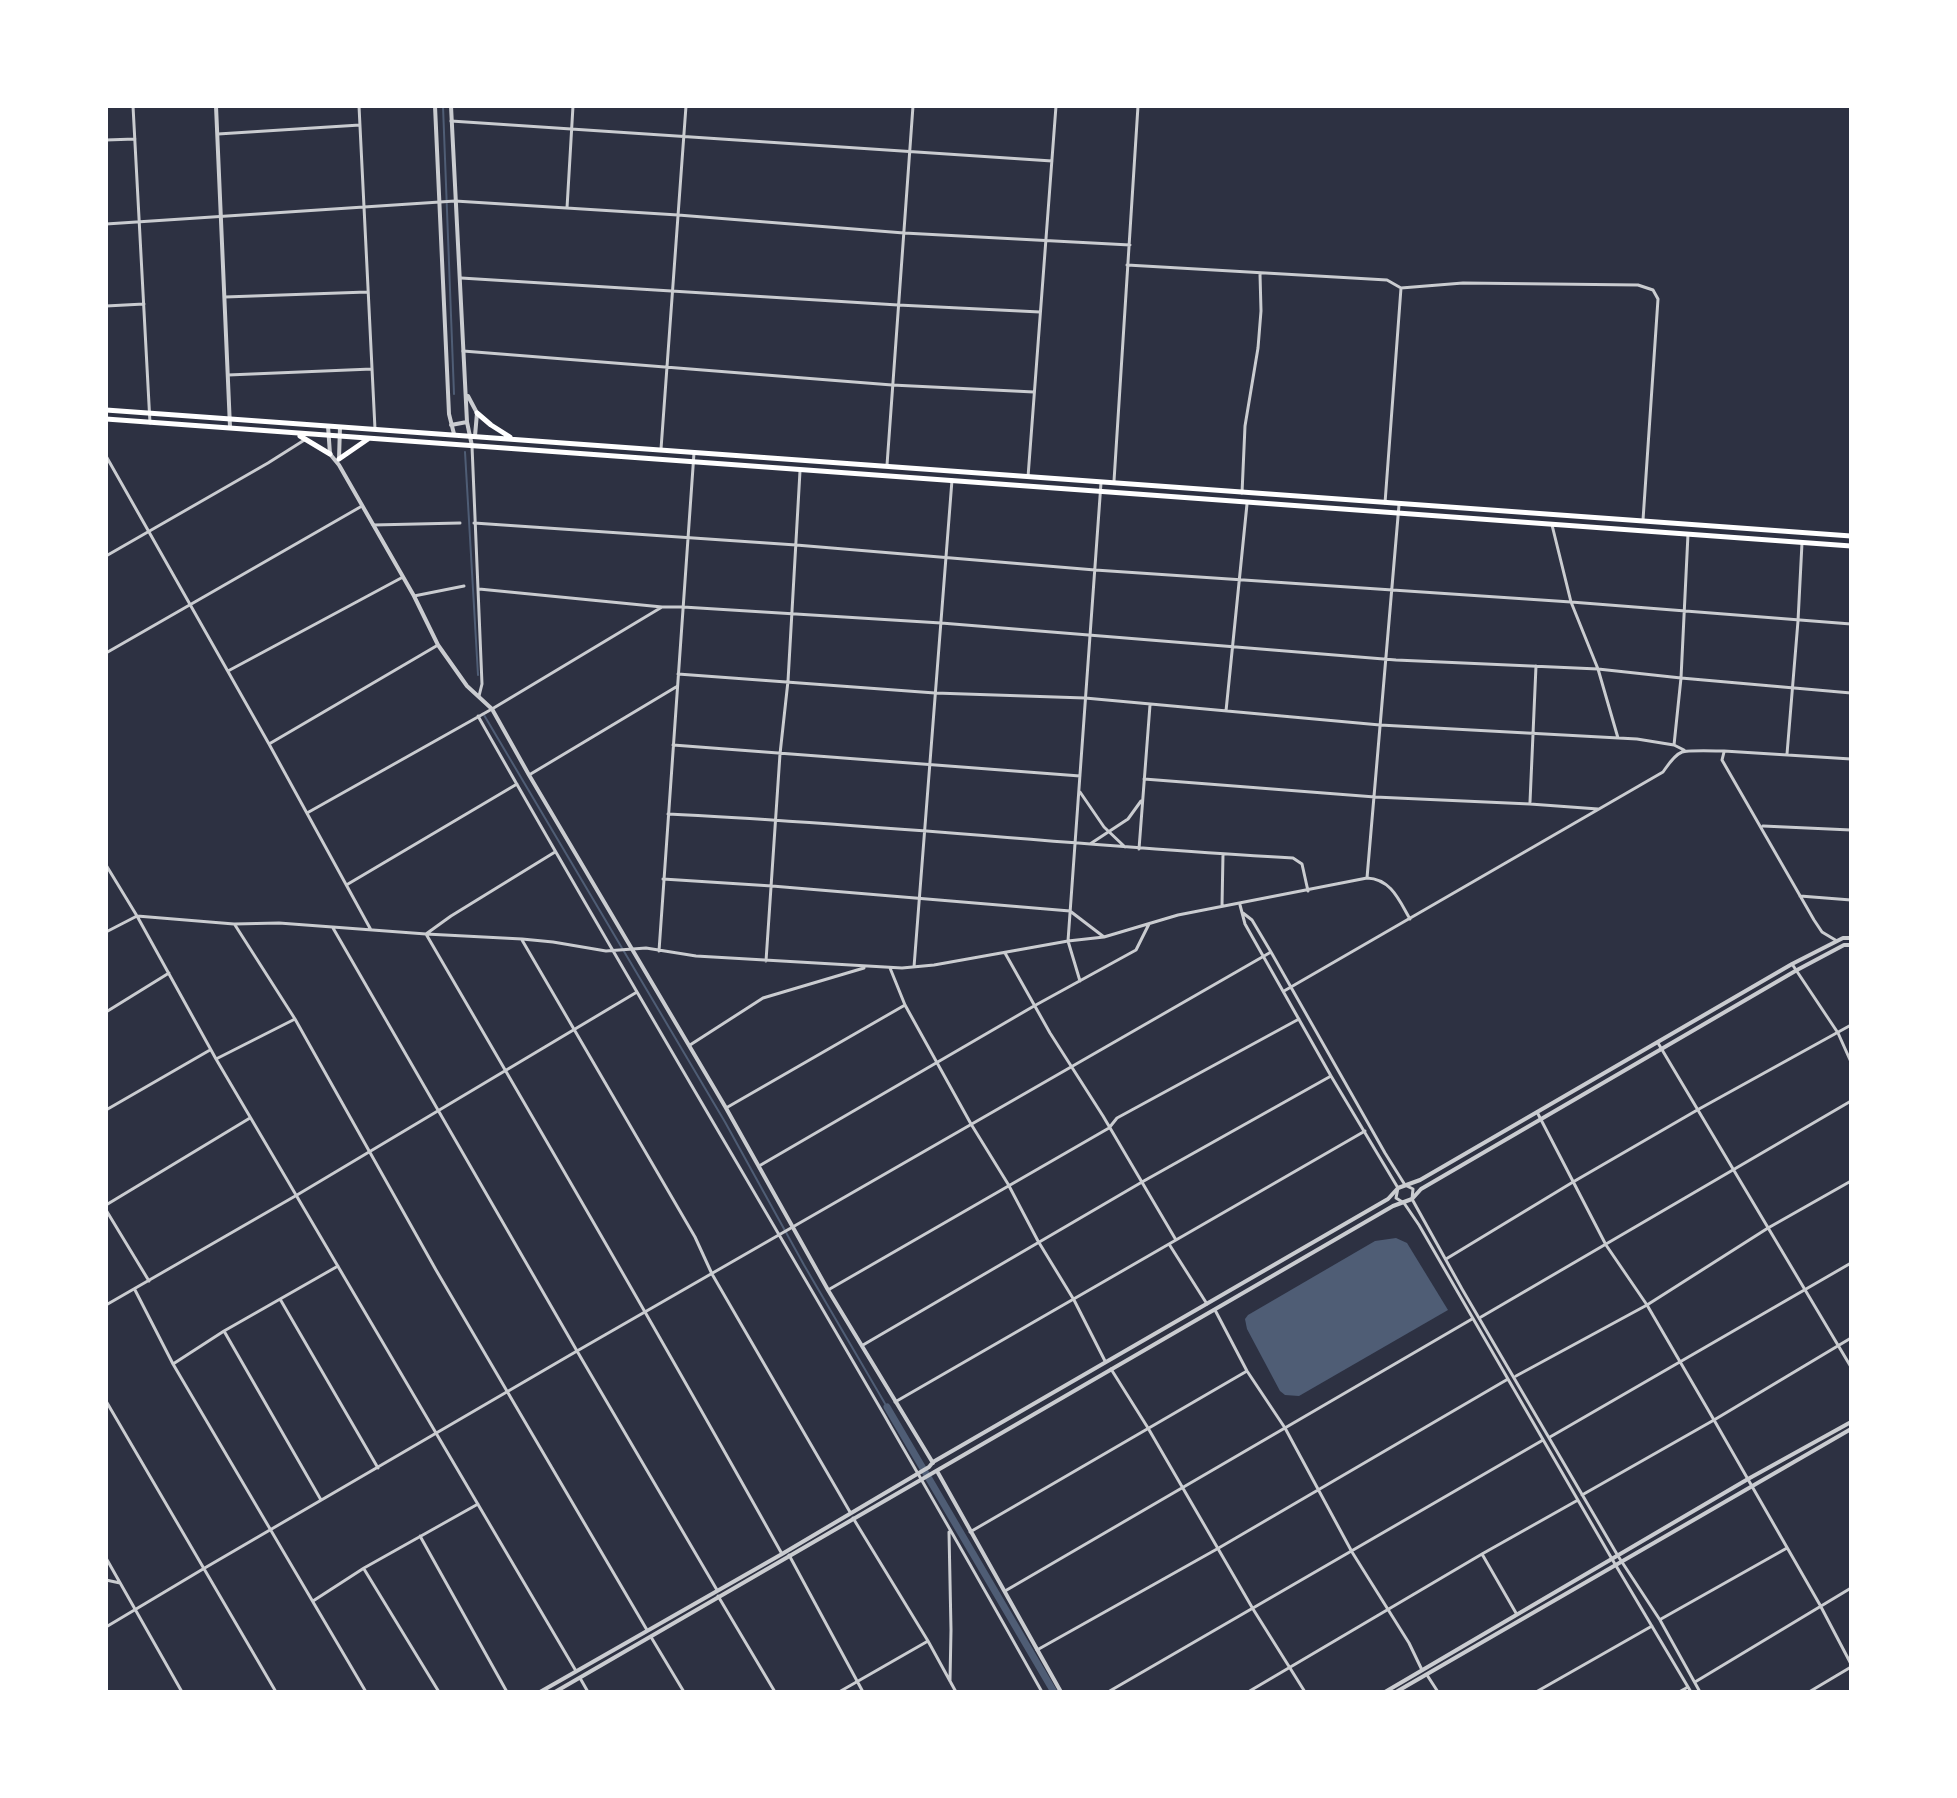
<!DOCTYPE html>
<html>
<head>
<meta charset="utf-8">
<style>
	body { margin:0 }
	#map { position:relative; width:1957px; height:1798px; overflow:hidden; background:#2d3142; font-family:"Varela Round",sans-serif }
	canvas { display:block }
	.frame { position:absolute; inset:0; border:108px solid #fff; pointer-events:none }
</style>
</head>
<body>
<div id="map">
<canvas width="1957" height="1798"></canvas>
<div class="frame"></div>
</div>
<script>
const c = document.querySelector('canvas').getContext('2d');
c.lineJoin = 'round';
function fill(path, color) { c.fillStyle = color; c.fill(path, 'evenodd'); }
function strokePath(path, color, width, dash) { c.strokeStyle = color; c.lineWidth = width; c.lineCap = dash ? 'butt' : 'round'; c.setLineDash(dash || []); c.stroke(path); }
const water = new Path2D(`
	M 1396,1238 L 1407,1243 L 1448,1310 L 1299,1396 L 1285,1395 L 1280,1391 L 1247,1329 L 1245,1319 L 1248,1315 L 1375,1241 Z`);
const stream = new Path2D(`
	M 443,106 L 454,394
	M 465,452 L 478,675
	M 484,715 L 725,1122 L 804,1265 L 887,1407`);
const canal = new Path2D(`
	M 887,1407 L 1054,1692`);
const minor = new Path2D(`
	M 133,106 L 150,423
	M 359,106 L 375,429
	M 451,121 L 1052,161
	M 218,134 L 360,125
	M 106,140 L 135,139
	M 567,208 L 573,106
	M 106,224 L 455,201 L 678,215 L 904,233 L 1130,245
	M 1127,265 L 1387,280 L 1401,288 L 1463,283 L 1638,285 L 1653,290 L 1658,299 L 1643,520
	M 461,278 L 898,305 L 1040,312
	M 225,297 L 367,292
	M 106,306 L 144,304
	M 463,351 L 892,385 L 1034,392
	M 228,375 L 372,369
	M 472,446 L 482,684 L 479,696
	M 661,449 L 686,106
	M 106,456 L 269,744 L 371,930
	M 887,465 L 913,106
	M 1028,477 L 1056,106
	M 1114,481 L 1138,106
	M 1242,493 L 1245,426 L 1258,348 L 1261,311 L 1260,274
	M 1385,503 L 1401,288
	M 474,523 L 796,545 L 1095,570 L 1571,602 L 1851,624
	M 373,525 L 460,523
	M 1552,525 L 1571,602 L 1598,669 L 1618,738
	M 106,556 L 268,463 L 306,439
	M 479,589 L 662,607
	M 414,596 L 464,586
	M 106,653 L 362,506
	M 228,671 L 403,577
	M 678,674 L 935,693 L 1085,698 L 1380,725 L 1637,739 L 1674,745 L 1684,750
	M 1226,711 L 1247,504
	M 478,716 C 663,1043 859,1364 1042,1692
	M 269,744 L 438,645
	M 673,745 L 1080,776
	M 1674,745 L 1681,678 L 1688,534
	M 1724,752 L 1722,760 L 1814,920 L 1822,932 L 1837,941
	M 1787,754 L 1798,621 L 1802,543
	M 529,775 L 676,687
	M 1144,779 L 1375,797 L 1530,804 L 1598,809
	M 1080,792 L 1104,827 L 1125,847
	M 1530,802 L 1536,666
	M 307,813 L 492,709 L 662,607 L 683,607 L 941,623 L 1396,660 L 1598,669 L 1681,678 L 1851,693
	M 668,814 C 876,824 1084,846 1293,858 L 1302,864 L 1308,891
	M 1763,826 L 1851,830
	M 1090,844 L 1128,819 L 1141,801
	M 1139,849 L 1150,705
	M 555,852 L 451,916 L 426,934 C 546,1140 666,1346 782,1554
	M 106,865 L 137,916 L 216,1059 L 576,1671
	M 1367,878 L 1399,505
	M 663,879 L 772,886 L 1070,911 L 1104,937
	M 348,884 L 517,784
	M 1800,896 L 1851,900
	M 1240,905 L 1245,924 L 1331,1076 L 1398,1188 L 1396,1198 L 1404,1203 L 1419,1225 L 1612,1559 L 1691,1692
	M 1222,906 L 1223,854
	M 1243,913 L 1252,920 L 1271,952 L 1385,1153 L 1405,1185 L 1413,1189 L 1412,1199 L 1462,1289 L 1618,1556 L 1660,1620 L 1700,1692
	M 235,925 L 295,1019 L 436,1270 L 647,1630
	M 333,928 L 577,1351 L 717,1590
	M 106,932 L 137,916 L 234,924 L 279,923 L 426,934 L 522,939 L 553,942 L 606,951 L 646,948 L 696,956 L 902,968 L 934,965 L 1068,941 L 1104,937 L 1178,915 L 1367,878 C 1391,879 1399,900 1410,919
	M 522,940 L 695,1237 L 712,1274 L 850,1512
	M 659,951 L 694,453
	M 1005,953 L 1050,1033 L 1103,1116 L 1176,1240
	M 766,961 L 780,754 L 788,681 L 800,471
	M 1792,964 L 1838,1033 L 1851,1062
	M 914,967 L 952,480
	M 890,968 L 905,1005 L 971,1124 L 1008,1184 L 1038,1241 L 1074,1300 L 1105,1361
	M 1080,981 L 1068,941 L 1101,483
	M 1284,991 L 1663,772 C 1668,765 1674,755 1682,752 C 1687,750 1715,751 1724,751 L 1851,759
	M 106,1012 L 169,973
	M 1658,1043 L 1851,1367
	M 690,1045 L 763,998 L 864,968
	M 216,1059 L 295,1019
	M 726,1108 L 905,1005
	M 106,1110 L 210,1050
	M 1537,1112 L 1606,1245 L 1647,1305 L 1714,1420 L 1820,1605 L 1851,1664
	M 759,1166 L 1034,1006 L 1136,950 L 1149,924
	M 106,1205 L 250,1118
	M 106,1210 L 149,1281
	M 1169,1244 L 1207,1304
	M 1446,1259 L 1573,1182 L 1699,1109 L 1851,1025
	M 135,1290 L 173,1364 L 224,1331 L 338,1266
	M 828,1290 L 1109,1128 L 1117,1118 L 1299,1019
	M 280,1299 L 378,1468
	M 106,1305 L 297,1195 L 637,992
	M 1215,1310 L 1247,1371 L 1285,1428 L 1352,1552 L 1409,1643 L 1422,1670
	M 1481,1317 L 1851,1101
	M 224,1331 L 321,1500
	M 863,1345 L 1142,1182 L 1331,1076
	M 173,1364 L 366,1692
	M 1111,1369 L 1148,1428 L 1253,1609 L 1305,1692
	M 1516,1376 L 1647,1305 L 1768,1228 L 1851,1181
	M 106,1401 L 276,1692
	M 895,1402 L 1365,1131
	M 1550,1437 L 1851,1263
	M 1582,1495 L 1714,1420 L 1851,1338
	M 853,1518 L 928,1641 L 956,1692
	M 949,1532 L 951,1630 L 950,1681
	M 970,1532 L 1247,1371
	M 420,1536 L 507,1692
	M 1482,1554 L 1516,1613
	M 789,1555 L 863,1692
	M 106,1558 L 182,1692
	M 364,1569 L 439,1692
	M 106,1580 L 120,1583
	M 1005,1591 L 1472,1319
	M 718,1596 L 775,1692
	M 313,1601 L 364,1568 L 478,1504
	M 1661,1619 L 1787,1548
	M 106,1627 L 203,1569 L 577,1351 L 1271,952
	M 651,1637 L 684,1692
	M 1037,1650 L 1217,1549 L 1508,1379
	M 1427,1675 L 1438,1692
	M 580,1678 L 588,1692
	M 1695,1682 L 1851,1588
	M 839,1692 L 928,1641
	M 1108,1692 L 1543,1440
	M 1248,1692 L 1482,1554 L 1578,1500
	M 1536,1692 L 1652,1626
	M 1679,1692 L 1688,1687
	M 1809,1692 L 1851,1667`);
const tertiary = new Path2D(`
	M 216,106 L 230,427
	M 435,106 L 449,414 L 454,434
	M 451,106 L 467,422 L 472,446
	M 468,396 L 477,413 L 475,436
	M 451,425 L 467,422
	M 328,426 L 330,454 L 339,465 L 414,596 L 438,645 L 467,686 L 492,709 L 529,775 L 726,1108 L 828,1290 L 933,1463
	M 339,459 L 340,427
	M 937,1471 L 1061,1692
	M 540,1692 L 782,1554 L 929,1467 L 933,1462 L 1388,1199 L 1398,1188 L 1420,1180 L 1792,964 L 1843,938 L 1851,938
	M 555,1692 L 1393,1206 L 1412,1199 L 1421,1189 L 1797,970 L 1844,945 L 1851,945
	M 1385,1692 L 1748,1479 L 1851,1422
	M 1396,1692 L 1851,1429`);
const primary = new Path2D(`
	M 106,410 L 1851,536
	M 477,413 L 491,425 L 510,437
	M 106,419 L 1851,546
	M 300,436 L 330,454
	M 339,459 L 368,439`);
fill(water, '#4f5d75');
strokePath(stream, '#4f5d75', 2);
strokePath(canal, '#4f5d75', 7);
strokePath(minor, '#caccd0', 3);
strokePath(tertiary, '#caccd0', 4);
strokePath(primary, '#fff', 5);
</script>
</body>
</html>
